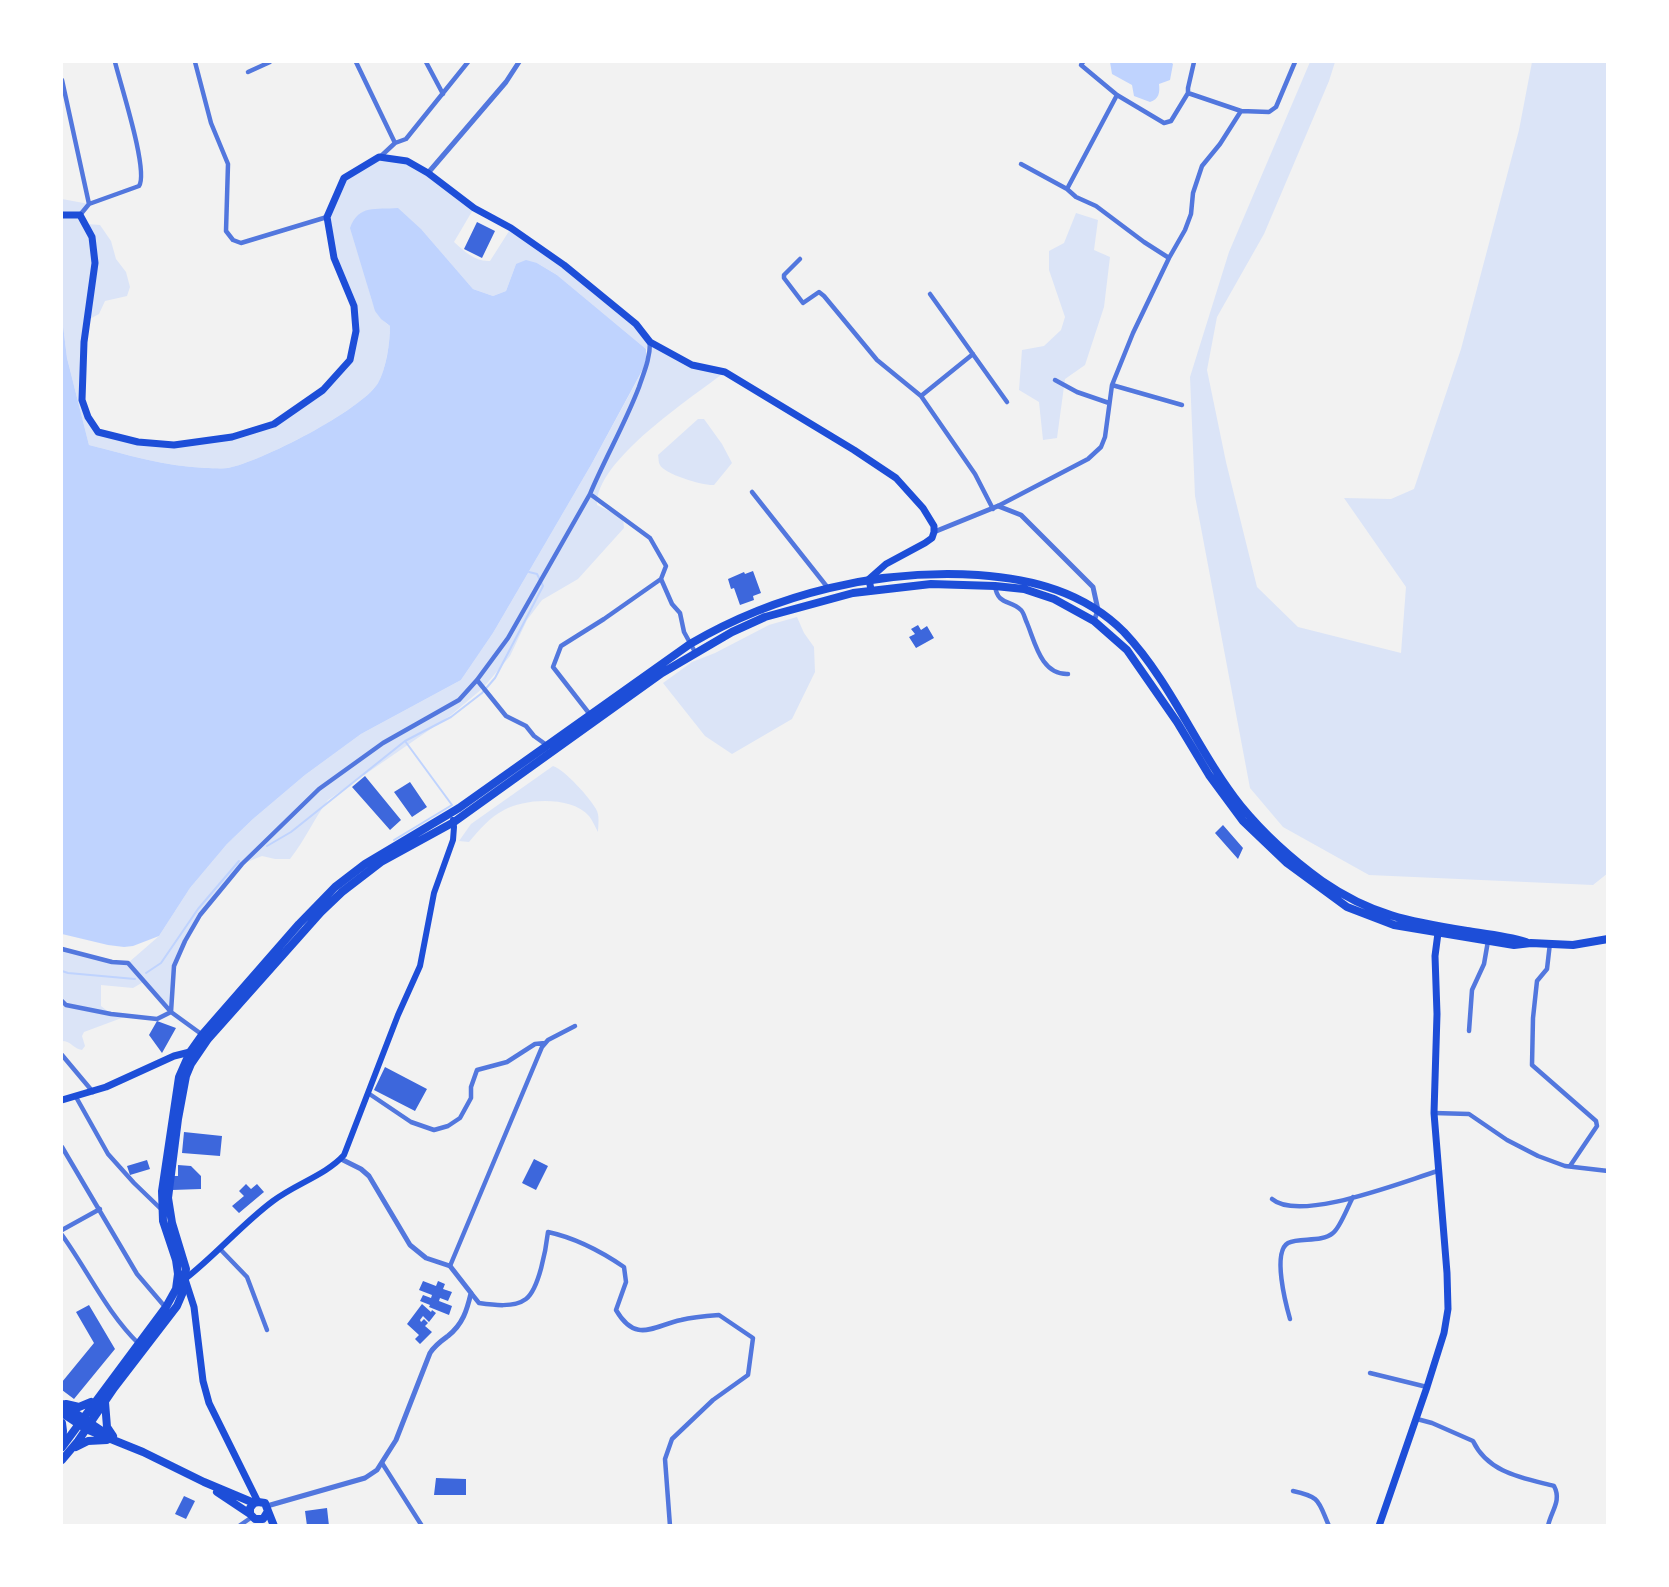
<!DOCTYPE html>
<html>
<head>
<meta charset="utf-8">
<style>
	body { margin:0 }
	#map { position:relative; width:1669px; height:1587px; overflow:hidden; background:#f2f2f2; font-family:Karla,sans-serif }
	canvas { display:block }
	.frame { position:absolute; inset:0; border:63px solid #fff; pointer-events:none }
</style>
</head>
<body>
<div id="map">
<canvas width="1669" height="1587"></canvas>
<div class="frame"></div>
</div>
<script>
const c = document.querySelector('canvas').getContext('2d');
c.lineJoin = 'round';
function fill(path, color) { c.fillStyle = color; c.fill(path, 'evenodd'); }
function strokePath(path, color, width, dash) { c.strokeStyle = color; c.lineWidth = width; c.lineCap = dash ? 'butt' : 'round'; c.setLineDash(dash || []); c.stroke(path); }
const green = new Path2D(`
	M 1310,62 L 1335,62 L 1329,81 L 1264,234 L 1217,317 L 1207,370 L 1226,462 L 1257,587 L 1298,627 L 1401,653 L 1406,587 L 1344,498 L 1391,499 L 1414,489 L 1461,349 L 1519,130 L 1532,62 L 1607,62 L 1608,873 L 1593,885 L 1369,875 L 1283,827 L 1250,788 L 1195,496 L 1190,377 L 1229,252 Z
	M 379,157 L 407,161 L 474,208 L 454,242 C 464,251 475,262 490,261 L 511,228 L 636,324 L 650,342 L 673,356 L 725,372 C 691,398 595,461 597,505 L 623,518 L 624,528 L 578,579 L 542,600 L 527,620 L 510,656 L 483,688 L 451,715 L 328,800 C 314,819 305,840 290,859 L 275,859 L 262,856 L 242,864 L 200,915 L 174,966 L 171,1012 L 145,981 L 133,988 L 101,985 L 101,1006 L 111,1014 L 127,1016 L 84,1032 L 82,1036 L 85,1046 L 82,1050 C 74,1049 71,1041 62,1041 L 62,949 L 128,963 L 159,936 L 190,888 L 227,844 L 253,819 L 305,775 L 361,734 L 461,680 L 493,633 L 591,465 L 650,357 L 649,344 L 646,349 L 557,275 L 537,263 L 516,264 L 506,291 L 493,296 L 473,289 L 422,230 L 367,283 C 372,300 374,315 390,326 C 390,342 386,369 378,383 C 362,410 260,462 228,468 C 221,469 212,468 205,468 C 163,466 129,455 89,445 L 67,358 L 62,317 L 62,199 L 89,204 L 80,215 L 87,224 L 100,225 L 111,241 L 116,259 L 126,272 L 130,287 L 127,296 L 105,301 L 99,314 L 86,321 L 82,400 L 99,432 L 174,445 L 232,437 L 274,424 L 323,390 L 350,360 L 356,331 L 354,306 L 334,258 L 327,217 L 344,178 Z
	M 1076,213 L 1098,220 L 1094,250 L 1110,257 L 1104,307 L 1085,365 L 1065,379 L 1057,438 L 1043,440 L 1039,402 L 1019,390 L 1022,350 L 1044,346 L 1061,330 L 1065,317 L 1049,270 L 1049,251 L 1064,243 Z
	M 698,419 L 704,419 L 722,444 L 732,463 L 714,485 C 704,486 664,474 660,465 C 658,462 659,458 658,455 Z
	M 797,617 L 804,633 L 814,647 L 815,672 L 792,719 L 732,754 L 705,736 L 663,683 L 692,662 L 715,653 L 769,625 Z
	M 553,766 C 565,770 590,798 596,809 C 600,815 598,826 598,832 C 595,827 593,821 589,816 C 572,796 525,798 504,810 C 490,817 479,830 469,842 L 459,841 L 471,824 Z`);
const water = new Path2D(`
	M 1110,62 L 1171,62 L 1173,64 L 1170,80 L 1159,84 C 1160,93 1159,99 1150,102 L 1134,96 L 1132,85 L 1112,74 Z
	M 398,208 L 422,230 L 473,289 L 493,296 L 506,291 L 516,264 L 526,260 L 537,263 L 557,275 L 646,349 L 646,359 L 643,369 L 591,465 L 493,633 L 461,680 L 361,734 L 305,775 L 253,819 L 227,844 L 190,888 L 159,936 L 133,946 L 124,947 L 108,945 L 62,934 L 62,317 L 67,358 L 89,445 C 129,455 163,466 205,468 C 212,468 221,469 228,468 C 260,462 362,410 378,383 C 386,369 390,343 390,326 L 381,319 L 375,311 L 350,228 C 359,204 375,210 398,208 Z`);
const stream = new Path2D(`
	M 394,840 L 452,805 L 405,741
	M 267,846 L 291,832 L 405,741 L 451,717 L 482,693 L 495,678 L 543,586 L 537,574 L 529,572
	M 62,971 L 68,973 L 135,979
	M 146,973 L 161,963 L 198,909 L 239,861`);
const building = new Path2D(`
	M 477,222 L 495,231 L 482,258 L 464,249 Z
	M 753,571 L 761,593 L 753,596 L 754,600 L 740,605 L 734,588 L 731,589 L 728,579 L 744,572 L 745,574 Z
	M 918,625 L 921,630 L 927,626 L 934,638 L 916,648 L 909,637 L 915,634 L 911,629 Z
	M 365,776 L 401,820 L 390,830 L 352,787 Z
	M 410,782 L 427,807 L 412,817 L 394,792 Z
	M 1223,825 L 1243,848 L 1238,859 L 1215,833 Z
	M 157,1021 L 176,1028 L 162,1053 L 149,1035 Z
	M 385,1067 L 427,1089 L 415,1111 L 374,1090 Z
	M 184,1132 L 222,1136 L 220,1156 L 182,1153 Z
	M 534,1159 L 548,1166 L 536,1190 L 522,1183 Z
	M 147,1160 L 150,1169 L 130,1175 L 127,1166 Z
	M 178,1165 L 191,1166 L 201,1176 L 201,1189 L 172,1190 L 172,1176 L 178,1176 Z
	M 246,1184 L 251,1189 L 257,1184 L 264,1192 L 239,1213 L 232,1206 L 244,1196 L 239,1191 Z
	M 423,1281 L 436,1286 L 438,1281 L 445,1284 L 443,1289 L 452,1292 L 448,1301 L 440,1298 L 439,1301 L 452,1306 L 449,1315 L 429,1307 L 430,1305 L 420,1301 L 423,1295 L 431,1298 L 432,1295 L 419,1290 Z
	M 422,1304 L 431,1312 L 432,1310 L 436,1313 L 429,1322 L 423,1316 L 420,1320 L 421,1322 L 424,1319 L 428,1323 L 425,1326 L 432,1332 L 420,1344 L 415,1339 L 419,1335 L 407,1324 Z
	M 89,1305 L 115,1349 L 74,1399 L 62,1390 L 62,1382 L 94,1343 L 76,1312 Z
	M 436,1478 L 466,1479 L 466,1495 L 434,1495 Z
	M 184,1496 L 195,1501 L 186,1519 L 175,1514 Z
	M 327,1508 L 329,1526 L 307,1526 L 305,1511 Z`);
const minor = new Path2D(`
	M 195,62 L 211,123 L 228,164 L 226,231 L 233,240 L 241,243 L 327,217
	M 356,62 L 395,143 L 380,157
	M 426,62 L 443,94
	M 1083,62 L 1081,65 L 1117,95 L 1164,123 L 1171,121 L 1188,93
	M 1194,62 L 1188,88 L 1188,93 L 1241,111
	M 248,72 L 270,62
	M 62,80 L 89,204 L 80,215
	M 395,143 L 406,139 L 468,62
	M 1021,164 L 1067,189 L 1076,197 L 1096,206 L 1144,242 L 1169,258
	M 1067,189 L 1117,95
	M 89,204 L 139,186 C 149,171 120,83 115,62
	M 800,259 L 784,275 L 784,278 L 803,303 L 819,292 L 824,296 L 877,360 L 921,396 L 975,474 L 993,509
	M 930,294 L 1007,402
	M 1055,380 L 1077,392 L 1109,403
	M 1112,385 L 1182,405
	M 921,396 L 973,354
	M 752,492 L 828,588
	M 590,494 L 650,538 L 666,566 L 661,579 L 672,604 L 680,613 L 684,632 L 695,652
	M 998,506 L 1088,459 L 1101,447 L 1105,437 L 1112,385 L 1133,333 L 1169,258 L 1185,230 L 1191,214 L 1193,193 L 1202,166 L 1220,144 L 1241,111 L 1269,112 L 1276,107 L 1295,62
	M 995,586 C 998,606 1010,599 1021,610 C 1024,613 1025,619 1027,623 C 1035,642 1041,675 1068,674
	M 477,680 L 506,716 L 526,726 L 534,736 L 548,746
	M 595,721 L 553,667 L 561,646 L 604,619 L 661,579
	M 1550,943 L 1547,969 L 1537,981 L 1533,1018 L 1532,1065 L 1596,1121 L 1597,1126 L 1570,1166
	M 62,949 L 112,962 L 128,963 L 171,1012 L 204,1036
	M 62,1001 L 66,1005 L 111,1014 L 157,1019 L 171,1012 L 174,966 L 185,941 L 200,915 L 242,864 L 319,789 L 383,743 L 459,700 L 477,680 L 508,638 L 590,494 C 605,458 625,424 639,387 C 644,372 650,359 650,342
	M 1469,1031 L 1472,990 L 1484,964 L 1488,941
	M 62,1055 L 93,1092
	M 368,1093 L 411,1122 L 434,1130 L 448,1126 L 460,1118 L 471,1098 L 471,1087 L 477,1070 L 507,1062 L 535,1044 L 545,1043
	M 76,1097 L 108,1154 L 134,1183 L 162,1210
	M 1434,1113 L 1469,1114 L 1507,1140 L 1538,1156 L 1565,1166 L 1608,1171
	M 62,1147 L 137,1274 L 166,1308
	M 1272,1199 C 1300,1223 1404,1181 1438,1171
	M 62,1230 L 100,1209
	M 62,1235 C 88,1271 107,1313 139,1344
	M 220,1249 L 247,1277 L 267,1330
	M 450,1266 L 542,1047 L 548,1040 L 575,1026
	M 471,1293 L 479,1303 C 493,1305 514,1308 526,1299 C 539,1289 546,1249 548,1232 C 576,1238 602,1252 624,1267 L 626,1282 L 616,1310 C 636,1344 653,1326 681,1320 C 693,1317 706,1316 719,1315 L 753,1338 L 748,1375 L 713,1400 L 672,1439 L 665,1459 L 670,1526
	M 1290,1319 C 1286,1305 1272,1252 1288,1243 C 1300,1237 1321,1243 1333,1233 C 1340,1228 1348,1206 1353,1197
	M 1370,1373 L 1427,1387
	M 1417,1419 L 1432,1423 L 1473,1441 C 1488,1473 1523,1478 1554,1486 C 1562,1501 1551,1511 1548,1526
	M 382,1463 L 422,1526
	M 1293,1491 C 1321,1497 1318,1501 1329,1526
	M 239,1526 L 252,1517`);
const tertiary = new Path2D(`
	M 428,173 L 506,82 L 519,62
	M 934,532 L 998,506 L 1021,515 L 1093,587 L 1098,610 L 1094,621
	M 267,1506 L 365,1478 L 377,1470 L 396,1440 L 430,1353 C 435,1345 441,1341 448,1336 C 463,1324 467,1310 471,1293 L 450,1266 L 426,1258 L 410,1245 L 369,1176 L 361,1169 L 341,1159`);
const secondary = new Path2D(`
	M 185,1279 C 216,1255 242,1224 273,1201 C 295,1184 326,1175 344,1155 L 398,1015 L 420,966 L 434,893 L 453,840 L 454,827 L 453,820`);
const primary = new Path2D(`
	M 62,215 L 80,215 L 92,237 L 95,263 L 84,342 L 82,400 L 88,417 L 98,432 L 138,442 L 174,445 L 232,437 L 274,424 L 323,390 L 350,360 L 356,331 L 354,306 L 334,258 L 327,217 L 344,178 L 379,157 L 407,161 L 428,173 L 474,208 L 511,228 L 564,265 L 636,324 L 650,342 L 692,365 L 725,372 L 854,450 L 896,478 L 923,508 L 934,526 L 934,532 L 932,538 L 925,543 L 886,564 L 869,579 L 871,590
	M 62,1100 L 106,1087 L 174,1056 L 190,1052
	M 185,1279 L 194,1307 L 203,1381 L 209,1403 L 258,1502
	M 1379,1526 L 1427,1387 L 1444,1333 L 1448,1309 L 1447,1273 L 1434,1113 L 1437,1014 L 1435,956 L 1438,933`);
const trunk = new Path2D(`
	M 105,1402 L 107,1427 L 113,1436
	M 62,1404 L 108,1435
	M 66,1404 L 79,1407 L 91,1402
	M 62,1413 L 86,1429 L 143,1452 L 204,1482 L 254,1503 L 258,1502 L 265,1503 L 268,1511 L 263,1519 L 255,1519 L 250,1514 L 250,1508 L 254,1503
	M 62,1423 L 63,1431 L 62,1443
	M 62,1447 L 166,1307 L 176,1289 L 178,1274 L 176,1260 L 163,1221 L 162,1191 L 179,1077 L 190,1052 L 202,1035 L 299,924 L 335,887 L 365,864 L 459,808 L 690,644 C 777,593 878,569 978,575 C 1033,579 1084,592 1124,632 C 1172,683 1198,752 1241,806 C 1264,834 1293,860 1322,881 C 1371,915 1410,922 1467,931 C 1487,934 1507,936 1526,942
	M 76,1447 L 88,1441 L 107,1440
	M 62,1460 L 78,1441 L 114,1388 L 177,1306 L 183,1292 L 186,1269 L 172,1223 L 168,1198 L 178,1119 L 186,1076 L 191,1064 L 208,1039 L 321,912 L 342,892 L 381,862 L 454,822 L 662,673 L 732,632 L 765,617 L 853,593 L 931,584 L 995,586 L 1024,589 L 1054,599 L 1094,621 L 1127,650 L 1177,722 L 1209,775 L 1243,821 L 1287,863 L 1347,907 L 1394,925 L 1514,945 L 1531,943 L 1573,945 L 1608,939
	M 217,1492 L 250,1514
	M 268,1511 L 274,1526`);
fill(green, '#dbe4f7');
fill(water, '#bfd3fe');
strokePath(stream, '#bfd3fe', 2);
fill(building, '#3d67dc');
strokePath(minor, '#5277de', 4.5);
strokePath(tertiary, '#5277de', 5);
strokePath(secondary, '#1d4ed8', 6);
strokePath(primary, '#1d4ed8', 7);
strokePath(trunk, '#1d4ed8', 8);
</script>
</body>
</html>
